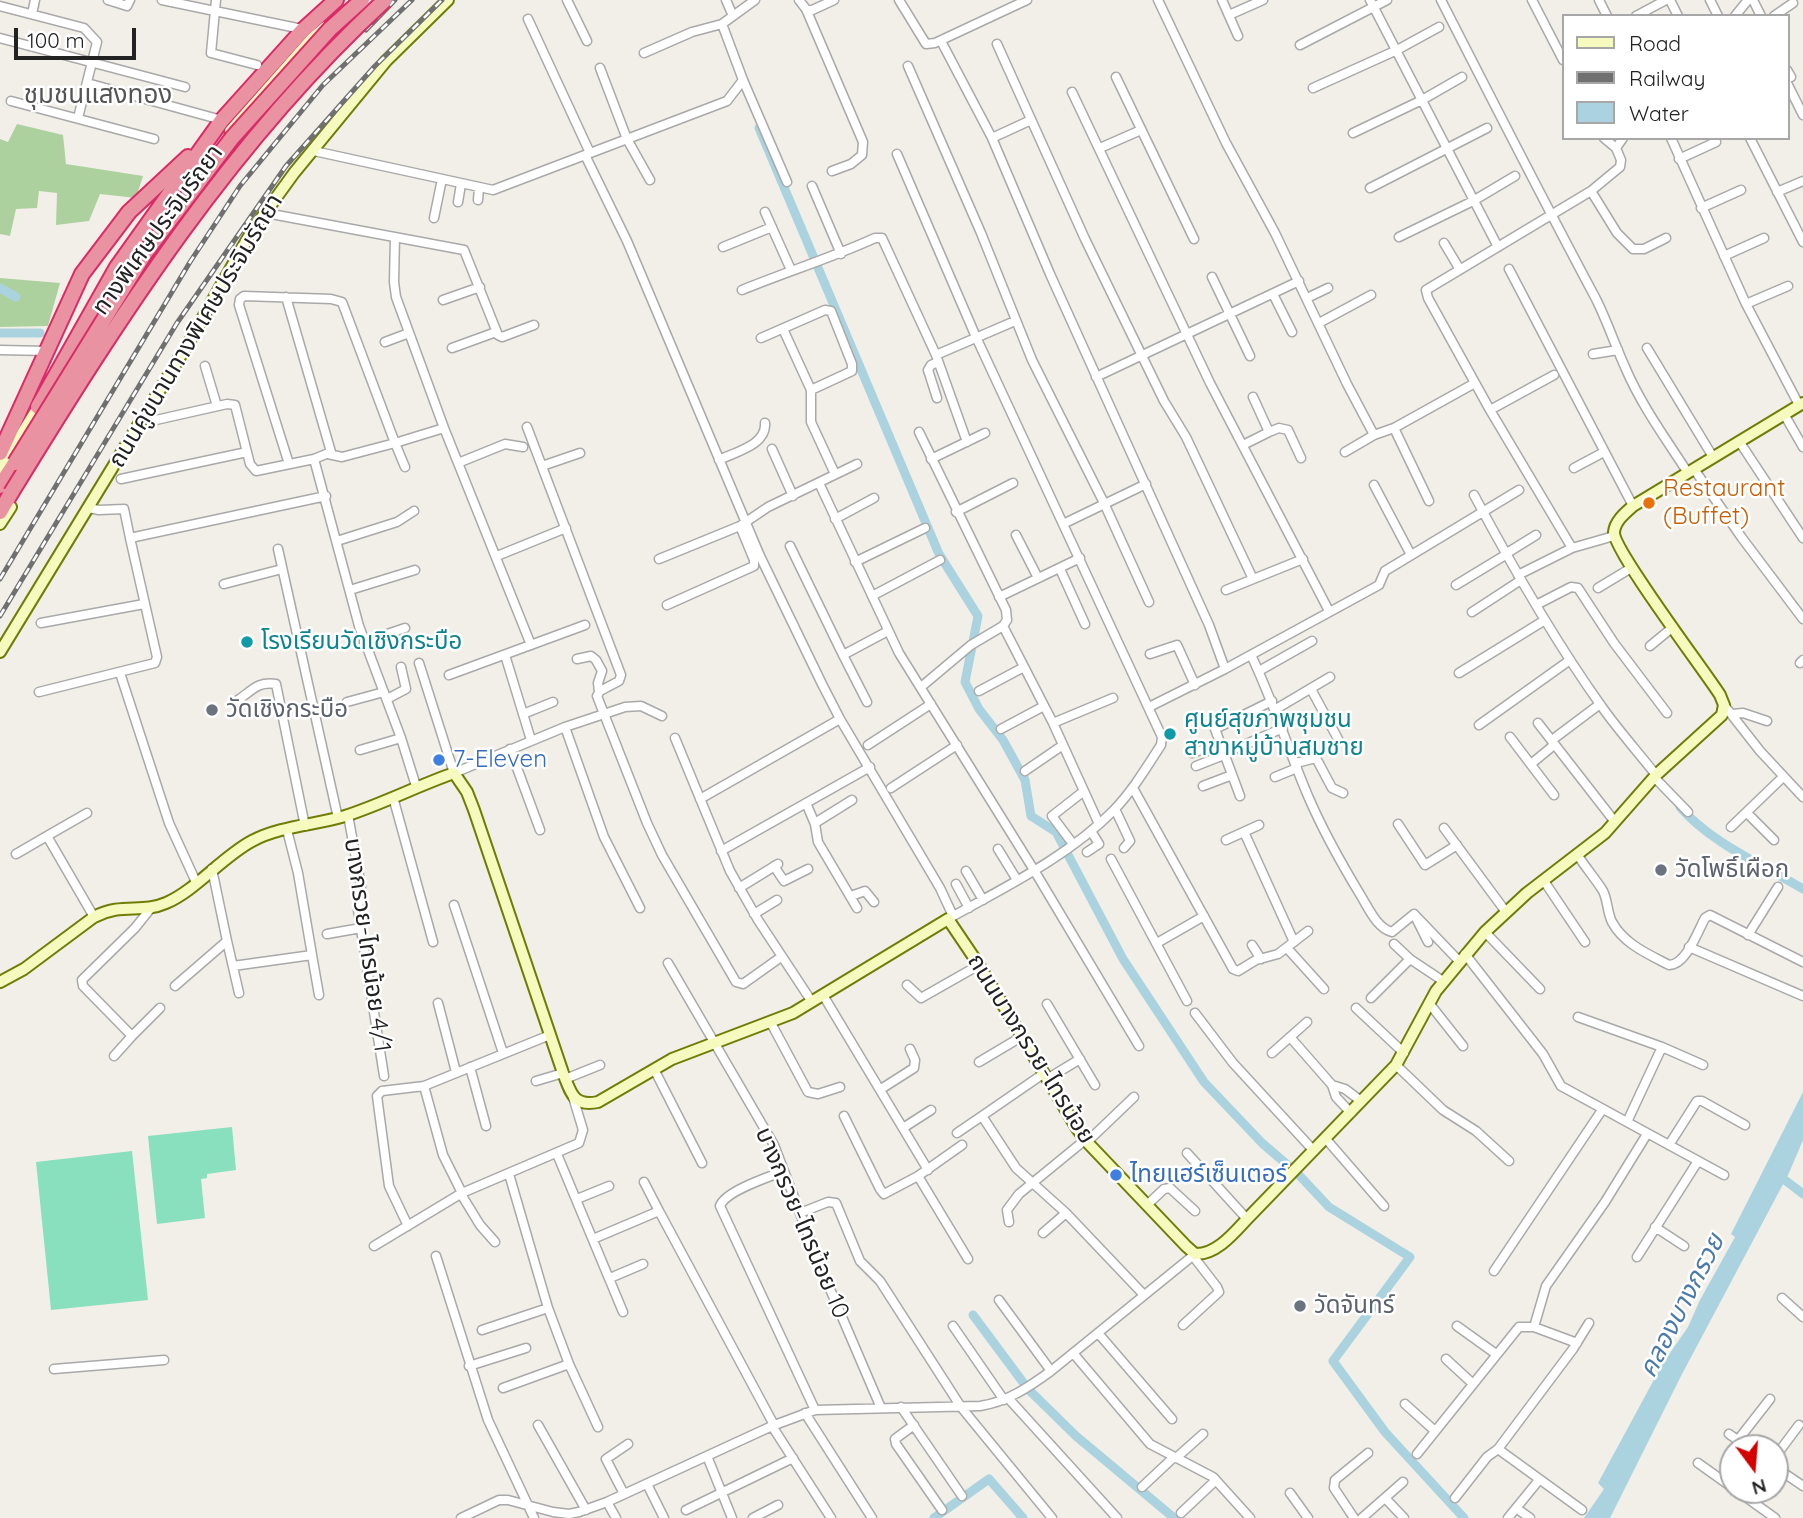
<!DOCTYPE html>
<html>
<head>
<meta charset="utf-8">
<style>
	body { margin:0 }
	#map { position:relative; width:1803px; height:1518px; overflow:hidden; background:#f2efe9; font-family:Quicksand,sans-serif }
	canvas { display:block }
	.legend { position:absolute; left:1562px; top:14px; width:228px; height:126px; box-sizing:border-box; background:#fff; border:2px solid #a7a7a7; margin:0; padding:9px 12px; list-style:none; font-size:21px; color:#222 }
	.legend li { display:flex; align-items:center; gap:14px; height:35px }
	.legend b { width:35px; border:2px solid #a7a7a7 }
	.north { position:absolute; left:1719px; top:1434px; width:70px; height:70px; box-sizing:border-box; background:#fff; border:2px solid #a7a7a7; border-radius:50%; rotate:164deg; font-size:19px; font-weight:700; line-height:28px; text-align:center; color:#222 }
	.north::after { content:''; display:block; margin:auto; width:24px; height:32px; background:#d40000; clip-path:polygon(50% 0,100% 100%,50% 72%,0 100%) }
	.scale { position:absolute; left:14px; top:28px; width:122px; height:32px; box-sizing:border-box; border:4px solid #222; border-top:0; padding-left:9px; font-size:21px; line-height:24px; white-space:nowrap; color:#222; -webkit-text-stroke:5px #fff; paint-order:stroke }
</style>
</head>
<body>
<div id="map">
<canvas width="1803" height="1518"></canvas>
<ul class="legend">
<li><b style="height:9px;background:#f7fabf"></b>Road</li>
<li><b style="height:9px;background:#707070"></b>Railway</li>
<li><b style="height:19px;background:#aad3df"></b>Water</li>
</ul>
<div class="north">N</div>
<div class="scale">100 m</div>
</div>
<script>
const c = document.querySelector('canvas').getContext('2d');
c.lineJoin = 'round';
function fill(path, color) { c.fillStyle = color; c.fill(path, 'evenodd'); }
function strokePath(path, color, width, dash) { c.strokeStyle = color; c.lineWidth = width; c.lineCap = dash ? 'butt' : 'round'; c.setLineDash(dash || []); c.stroke(path); }
function drawText(font, color, halo, rows, align = 'center') {
  c.font = font + ' Quicksand,"Noto Sans Thai",sans-serif'; c.lineWidth = 5; c.setLineDash([]); c.textBaseline = 'middle'; c.strokeStyle = halo; c.fillStyle = color; for (const [text, x, y, turn = 0] of rows) {
    c.save(); c.translate(x, y); c.rotate((+turn || 0) * Math.PI / 180); c.textAlign = isNaN(turn) ? turn : align; if (halo) c.strokeText(text, 0, 0); c.fillText(text, 0, 0); c.restore();
  }
}
const forest = new Path2D(`
	M 17,124 L 63,135 L 66,164 L 143,176 L 136,198 L 100,194 L 89,221 L 56,225 L 57,193 L 39,191 L 37,208 L 16,209 L 10,236 L 0,234 L 0,139 L 8,142 Z
	M 0,278 L 60,283 L 48,326 L 0,327 Z`);
const pitch = new Path2D(`
	M 232,1127 L 236,1170 L 207,1174 L 207,1178 L 201,1179 L 205,1218 L 157,1224 L 148,1136 Z
	M 132,1151 L 148,1300 L 51,1310 L 36,1162 Z`);
const water = new Path2D(`
	M 1803,1092 L 1803,1140 L 1789,1173 L 1681,1376 L 1610,1518 L 1584,1518 L 1604,1489 L 1598,1483 L 1663,1363 L 1688,1327 L 1700,1300 L 1735,1237 L 1731,1234 Z`);
const canal = new Path2D(`
	M 759,128 L 939,554 L 978,616 L 965,682 L 979,709 L 1003,740 L 1025,780 L 1031,816 L 1056,832 L 1123,959 L 1204,1082 L 1262,1143 L 1298,1174 L 1329,1207 L 1410,1257 L 1333,1361 L 1385,1432 L 1464,1518
	M 0,288 L 16,297
	M 0,333 L 40,333
	M 1680,807 C 1711,843 1763,865 1803,889
	M 1777,1174 L 1803,1194
	M 973,1315 L 1028,1389 L 1076,1436 L 1174,1518
	M 934,1518 L 989,1479 L 1023,1518`);
const street = new Path2D(`
	M 108,0 L 127,6 L 130,0
	M 162,0 L 297,28
	M 216,0 L 211,53 L 257,65
	M 567,0 L 587,41
	M 726,0 L 733,16
	M 799,0 L 806,9 L 863,142 L 862,155 L 851,164 L 832,171
	M 899,0 L 926,44 L 935,43 L 1027,0
	M 1158,0 L 1226,143 L 1275,233 L 1347,384 L 1374,435 L 1394,428 L 1475,383
	M 1222,0 L 1238,36
	M 1370,0 L 1498,247
	M 1441,0 C 1492,100 1543,200 1596,299 C 1607,321 1615,345 1625,367 C 1641,405 1666,439 1688,473
	M 1532,0 L 1563,60
	M 1599,0 L 1607,16
	M 1670,0 L 1678,16
	M 1710,0 L 1718,16
	M 1753,0 L 1761,16
	M 0,6 L 84,28 L 97,42 L 78,118
	M 806,9 L 810,11 L 834,0
	M 32,14 L 35,0
	M 1229,15 L 1263,0
	M 1636,16 L 1666,0
	M 1735,16 L 1748,0
	M 1774,16 L 1793,3
	M 528,19 L 590,153
	M 722,24 L 743,80 L 787,182
	M 0,38 L 185,87
	M 941,41 L 992,138 L 1050,274 L 1209,625 L 1225,669
	M 997,44 L 1085,239 L 1164,401 L 1186,437 L 1253,579
	M 1300,45 L 1387,0
	M 644,53 L 692,32 L 722,24 L 755,0
	M 908,66 L 981,233 L 1032,360 L 1104,503 L 1149,602
	M 600,68 L 627,139 L 650,180
	M 1787,70 L 1791,77
	M 1116,77 L 1194,239
	M 87,83 L 218,119
	M 1787,83 L 1803,115
	M 1313,88 L 1397,50 L 1439,27
	M 1072,92 L 1210,383 L 1329,611
	M 11,101 L 154,139
	M 1353,133 L 1422,100 L 1462,77
	M 992,138 L 1031,120
	M 1604,138 L 1616,148
	M 1671,138 L 1746,304 L 1799,405
	M 1750,138 L 1803,242
	M 1100,148 L 1141,130
	M 314,151 L 493,190 L 727,101 L 743,80
	M 897,154 L 976,337 L 1162,737 L 1161,745 C 1146,768 1133,790 1114,810 C 1068,857 1005,887 948,919
	M 585,155 L 627,241 L 760,556 L 822,684 L 840,719 L 940,888 L 953,916
	M 1679,159 L 1716,142
	M 812,186 L 841,254
	M 1370,188 L 1487,128
	M 1591,191 L 1617,233 L 1633,249 L 1644,249 L 1666,238
	M 1777,192 L 1803,181
	M 478,200 L 479,188
	M 458,202 L 461,184
	M 1701,208 L 1741,190
	M 765,212 L 791,270
	M 266,213 L 464,250 L 498,335 L 502,337 L 534,325
	M 434,218 L 442,179
	M 395,237 L 394,282 L 396,297 L 444,428 L 531,645
	M 1399,237 L 1473,201 L 1515,176
	M 1444,243 L 1459,268
	M 723,247 L 772,227
	M 1724,256 L 1764,238
	M 1509,269 L 1633,506
	M 1212,277 L 1250,356
	M 742,290 C 786,272 831,258 875,238 L 882,238 L 936,355 L 967,442
	M 1273,294 L 1292,332
	M 1307,298 L 1328,288
	M 443,300 L 480,287
	M 1746,304 L 1788,286
	M 1319,323 L 1371,295
	M 783,329 L 811,390 L 811,422 L 835,474
	M 761,338 L 825,310 L 831,311 L 852,364 L 852,371 L 811,390
	M 385,342 L 409,333
	M 452,348 L 496,332
	M 1647,348 L 1713,457
	M 0,350 L 47,351
	M 1593,354 L 1618,350
	M 936,355 L 1015,321
	M 205,366 L 217,406
	M 1096,377 L 1299,281
	M 937,398 L 928,370 L 931,365 L 938,362
	M 1490,410 L 1554,375
	M 1784,414 L 1803,447
	M 156,420 L 227,404 L 235,405 L 250,464 L 256,471 L 314,459 L 331,452 L 286,297
	M 527,427 L 621,675 L 619,681 L 600,691 L 597,696 L 647,823 L 662,855 L 736,982 L 743,984 L 781,957
	M 1394,428 L 1429,501
	M 919,432 L 1006,610 L 1007,620 L 1003,626
	M 1269,432 L 1279,428 L 1288,430 L 1301,458
	M 1739,441 L 1803,538
	M 1243,445 L 1269,432 L 1253,397
	M 772,449 L 793,496
	M 1345,452 L 1374,435
	M 314,459 L 359,626 L 401,738 L 416,786
	M 931,459 L 985,433
	M 719,460 C 735,452 767,445 765,423
	M 458,463 L 505,444 L 523,447
	M 289,464 L 239,305 L 240,299 L 244,296 L 331,299 L 342,302 L 395,443 L 342,457 L 328,454
	M 542,466 L 580,453
	M 405,467 L 395,443 L 444,428
	M 1574,468 L 1604,452
	M 1694,469 L 1742,538 L 1803,619
	M 121,479 L 247,452
	M 819,483 L 899,653 L 1034,870 L 1139,1046
	M 1374,485 L 1411,555
	M 1474,495 C 1513,568 1554,640 1602,707 C 1619,731 1638,752 1656,775
	M 88,508 L 99,510 L 124,509 L 130,538
	M 956,512 L 1013,483
	M 835,519 L 874,498
	M 1063,524 L 1146,484
	M 1016,535 L 1038,578
	M 337,541 L 397,522 L 414,511
	M 790,546 L 843,655 L 888,631
	M 1572,548 L 1490,410 L 1428,298 L 1426,290 L 1591,191 L 1620,167 L 1621,160 L 1616,148 L 1623,138
	M 278,549 L 338,818
	M 1507,553 L 1536,535
	M 497,556 L 566,528
	M 659,559 L 740,526 L 768,507 L 857,464
	M 855,562 L 925,528
	M 1060,569 L 1085,624
	M 1518,575 L 1572,548 L 1614,536
	M 224,584 L 282,569
	M 1456,585 L 1507,554
	M 1598,588 L 1631,568
	M 350,590 L 415,570
	M 1226,590 L 1303,559
	M 872,596 L 940,560
	M 999,597 L 1080,558
	M 667,605 L 754,566 L 754,560 L 740,526
	M 1536,605 L 1571,587 L 1578,588 L 1614,643 L 1667,713
	M 1472,612 L 1521,580
	M 41,623 L 144,604
	M 364,642 L 405,628
	M 1650,646 L 1673,627
	M 1150,654 L 1177,645 L 1195,685
	M 505,655 L 531,740
	M 843,655 L 867,702
	M 1251,655 C 1273,701 1288,749 1308,796 C 1323,831 1341,863 1361,896 C 1369,909 1377,928 1392,932 L 1414,914
	M 577,659 L 591,656 L 596,660 L 602,671 L 598,683 L 599,692
	M 419,663 L 454,773 L 565,727 L 625,707 L 641,706 L 662,716
	M 1800,663 L 1803,660
	M 1259,671 L 1312,641
	M 120,673 L 169,823 L 196,882
	M 1459,673 L 1545,620
	M 449,675 L 585,625
	M 921,687 L 971,645 L 1003,626 L 1053,723 L 1099,824
	M 1311,689 L 1338,739
	M 979,691 L 1024,667
	M 39,692 L 155,663 L 157,657 L 130,538 L 326,496
	M 387,699 L 406,689 L 401,667
	M 238,700 C 252,691 257,681 276,684 L 305,826
	M 347,702 L 384,692
	M 1724,705 L 1760,751 L 1803,797
	M 1149,707 L 1225,669 L 1379,585 L 1385,571 L 1519,490
	M 1276,709 L 1330,677
	M 523,714 L 553,702
	M 1732,714 L 1743,713 L 1767,721
	M 1053,723 L 1113,698
	M 1538,723 L 1615,822
	M 1479,725 L 1570,660
	M 565,727 L 604,837 L 640,908
	M 1001,729 L 1044,706
	M 1510,737 L 1554,795
	M 1556,737 L 1600,704
	M 675,738 L 730,871 L 758,920 L 812,1002
	M 868,745 L 931,704
	M 1237,748 L 1283,728
	M 510,749 L 540,830
	M 360,750 L 401,738
	M 1192,753 L 1220,744
	M 1296,763 L 1316,758 L 1332,788 L 1343,793
	M 1531,764 L 1554,745
	M 1196,766 L 1224,755
	M 1025,771 L 1063,745
	M 1275,777 L 1297,768
	M 1654,777 L 1688,812
	M 1203,786 L 1232,775
	M 891,788 L 957,745
	M 1133,788 L 1233,969 L 1238,971 L 1256,960 L 1278,954 L 1308,931
	M 1240,796 L 1215,729 L 1272,701
	M 393,797 L 433,942
	M 700,799 L 840,719
	M 806,803 L 815,824 L 818,842 L 857,908
	M 1115,809 L 1130,841 L 1124,848
	M 87,813 L 47,836 L 94,917
	M 1747,813 L 1774,840
	M 348,815 L 361,886 L 358,910 L 384,1076
	M 815,823 L 852,800
	M 1398,824 L 1425,865 L 1457,845
	M 1731,827 L 1783,777
	M 1444,828 L 1506,912
	M 1244,832 L 1294,942
	M 1226,840 L 1259,825
	M 1073,844 L 1052,816 L 1084,791
	M 998,849 L 1017,880
	M 721,851 L 870,767
	M 1087,852 L 1099,844 L 1091,831
	M 16,854 L 47,836
	M 1577,854 C 1585,867 1595,878 1603,891 C 1608,901 1607,912 1612,922 C 1624,944 1648,954 1669,965 C 1686,965 1698,931 1705,918 L 1710,915 L 1803,962
	M 1111,859 L 1187,1001
	M 774,866 L 784,881 L 808,869
	M 966,871 L 983,900
	M 1544,881 L 1585,942
	M 956,884 L 969,908
	M 739,888 L 778,864
	M 851,896 L 865,891 L 874,902
	M 454,905 L 503,1053
	M 151,908 L 135,928 L 82,980 L 83,986 L 132,1036 L 160,1008
	M 754,914 L 777,900
	M 1485,932 L 1540,989
	M 327,934 L 361,928
	M 1748,935 L 1778,887
	M 227,941 L 239,993
	M 1428,942 L 1414,914 L 1459,961
	M 1157,943 L 1204,916
	M 1394,944 L 1410,959 L 1443,981
	M 1252,945 L 1261,959
	M 1689,947 L 1803,996
	M 1287,948 L 1324,989
	M 1465,954 L 1543,1054 L 1561,1086 L 1724,1175
	M 312,955 L 319,995
	M 668,963 L 774,1145 L 821,1268 L 881,1408
	M 233,966 L 312,955 L 298,873 L 287,830
	M 907,985 L 921,998 L 979,965
	M 175,986 L 227,941 L 212,869
	M 823,995 L 928,1170
	M 1371,998 L 1410,959
	M 438,1003 L 456,1072
	M 1429,1003 L 1463,1046
	M 1047,1004 L 1095,1085
	M 1356,1008 L 1404,1053
	M 1195,1013 L 1233,1063 L 1314,1151
	M 1578,1017 L 1662,1047 L 1703,1065
	M 771,1023 L 808,1092 L 818,1094 L 840,1087
	M 1290,1037 L 1332,1085 L 1336,1097 L 1351,1113
	M 1272,1053 L 1307,1022
	M 114,1056 L 132,1036
	M 979,1062 L 1021,1037
	M 1396,1065 L 1443,1110 L 1476,1131 L 1509,1161
	M 470,1067 L 486,1126
	M 654,1069 L 702,1163
	M 1043,1074 L 982,1116 L 1016,1168 L 1066,1213 L 1144,1295
	M 565,1079 L 600,1065
	M 1047,1079 L 1080,1059
	M 536,1081 L 563,1073
	M 1332,1085 L 1345,1089 L 1361,1101
	M 424,1086 L 443,1155 L 462,1193
	M 881,1089 L 914,1068 L 915,1060 L 910,1049
	M 844,1116 L 880,1189 L 884,1194 L 918,1176 L 962,1145
	M 1627,1122 L 1662,1047
	M 903,1128 L 931,1110
	M 957,1133 L 982,1116
	M 1326,1139 L 1384,1206
	M 1087,1142 L 1134,1097
	M 1669,1145 L 1697,1101 L 1702,1101 L 1745,1125
	M 1187,1153 L 1247,1219
	M 557,1154 L 623,1312
	M 784,1171 C 769,1177 725,1191 720,1206 L 815,1410
	M 509,1174 L 548,1308 L 569,1364 L 598,1427
	M 918,1176 L 968,1259
	M 644,1182 L 659,1211
	M 461,1194 L 480,1225 L 495,1242
	M 577,1199 L 609,1186
	M 1148,1204 L 1164,1189 L 1170,1188 L 1195,1211
	M 800,1213 L 828,1202 L 836,1203 L 860,1261 L 880,1281 L 961,1407 L 1052,1518
	M 1009,1222 L 1007,1210 L 1019,1194 L 1085,1140
	M 408,1226 L 389,1186 L 377,1096 L 382,1091 L 424,1086 L 550,1035
	M 1655,1227 L 1684,1246
	M 1043,1233 L 1066,1213
	M 593,1239 L 659,1211 L 774,1425
	M 374,1246 L 462,1193 L 579,1143 L 583,1130 L 573,1097
	M 436,1256 L 488,1420 L 534,1518
	M 1637,1257 L 1698,1161
	M 1494,1271 L 1602,1110
	M 610,1278 L 643,1264
	M 1782,1298 L 1803,1317
	M 999,1300 L 1051,1371
	M 1183,1325 L 1219,1292 L 1217,1287 L 1193,1256
	M 953,1326 L 1004,1400
	M 1457,1326 L 1496,1354
	M 1534,1327 L 1546,1286 L 1605,1202 L 1647,1134
	M 482,1330 L 548,1308
	M 1098,1333 L 1172,1419
	M 1073,1353 L 1150,1444 L 1213,1477 L 1250,1518
	M 1446,1359 L 1472,1383
	M 469,1366 L 526,1348
	M 54,1369 L 164,1360
	M 503,1388 L 569,1364
	M 1008,1398 L 1117,1518
	M 1405,1404 L 1435,1431
	M 901,1407 L 962,1496
	M 805,1413 L 872,1518
	M 538,1425 L 586,1510
	M 914,1425 L 895,1439 L 896,1444 L 942,1510
	M 772,1426 L 831,1518
	M 1729,1434 L 1749,1448
	M 1738,1440 L 1770,1399
	M 1498,1449 L 1582,1510
	M 1417,1454 L 1519,1327 L 1534,1327 L 1577,1343
	M 707,1456 L 732,1518
	M 1775,1457 L 1799,1425
	M 1176,1458 L 1203,1434
	M 1698,1463 L 1733,1488
	M 1775,1467 L 1803,1486
	M 647,1484 L 664,1518
	M 1142,1487 L 1174,1457
	M 1736,1490 L 1775,1518
	M 1290,1493 L 1308,1518
	M 624,1494 L 606,1459 L 628,1444
	M 1385,1498 L 1404,1518
	M 1455,1498 L 1487,1457 L 1498,1449 L 1573,1349 L 1589,1323
	M 607,1502 L 616,1518
	M 1516,1508 L 1530,1518
	M 686,1510 L 793,1458
	M 1181,1513 L 1216,1480
	M 461,1518 L 499,1500 L 508,1500 L 553,1512 L 569,1514 L 579,1512 L 607,1502 L 772,1426 L 815,1410 L 980,1406 C 1007,1402 1029,1387 1051,1371 L 1195,1254
	M 753,1518 L 778,1505
	M 1354,1518 L 1334,1488 L 1335,1480 L 1368,1453
	M 1362,1518 L 1403,1482
	M 1508,1518 L 1539,1480`);
const secondary = new Path2D(`
	M 230,131 L 312,38 L 325,27
	M 0,469 L 38,407 L 42,406
	M 0,524 L 11,507
	M 0,652 L 189,342 L 252,231 L 294,173 L 386,61 L 448,0
	M 0,982 L 24,969 L 94,917 C 122,902 141,914 166,903 C 195,891 222,857 252,841 C 280,826 315,825 345,816 C 382,804 417,786 454,773 L 467,792 L 474,810 L 563,1073 C 571,1093 573,1107 598,1102 L 672,1059 L 793,1013 L 948,919 L 979,965 L 1076,1127 L 1087,1142 L 1186,1246 L 1195,1254 C 1216,1255 1234,1233 1247,1219 L 1396,1065 L 1436,991 L 1485,932 L 1527,893 L 1605,833 L 1656,775 L 1722,715 L 1724,705 L 1720,695 C 1704,670 1613,550 1614,532 C 1615,521 1625,513 1633,506 L 1803,403`);
const highway = new Path2D(`
	M 38,407 L 117,267 L 222,120 L 302,31 L 336,0
	M 0,453 L 82,274 L 129,212 L 188,157
	M 0,486 L 15,463
	M 0,512 L 11,493`);
const rail = new Path2D(`
	M 366,30 L 395,0
	M 0,579 L 190,262 L 240,186 L 323,85 L 412,0
	M 0,616 L 177,323 L 286,166 L 375,66 L 442,0`);
const highwayBridge = new Path2D(`
	M 15,463 L 145,253 L 232,138 L 330,29 L 362,0
	M 11,493 C 119,317 231,141 385,0`);
const markers = [
	[1649,503,7,"#e8710a"],
	[247,642,7,"#0f9aa8"],
	[212,710,7,"#6b7280"],
	[1170,734,7,"#0f9aa8"],
	[439,760,7,"#3f7fe0"],
	[1661,870,7,"#6b7280"],
	[1116,1175,7,"#3f7fe0"],
	[1300,1306,7,"#6b7280"]
];
const streetNames = [
	["ทางพิเศษประจิมรัถยา",158,230,-54],
	["ถนนคู่ขนานทางพิเศษประจิมรัถยา",196,331,-59],
	["บางกรวย-ไทรน้อย 4/1",367,945,82],
	["ถนนบางกรวย-ไทรน้อย",1031,1049,58],
	["บางกรวย-ไทรน้อย 10",802,1223,67]
];
const foodNames = [
	["Restaurant",1663,489],
	["(Buffet)",1663,517]
];
const cultureNames = [
	["โรงเรียนวัดเชิงกระบือ",261,642],
	["ศูนย์สุขภาพชุมชน",1184,720],
	["สาขาหมู่บ้านสมชาย",1184,748]
];
const worshipNames = [
	["วัดเชิงกระบือ",226,710],
	["วัดโพธิ์เผือก",1675,870],
	["วัดจันทร์",1314,1306]
];
const shopNames = [
	["7-Eleven",453,760],
	["ไทยแฮร์เซ็นเตอร์",1130,1175]
];
const neighbourhoodNames = [
	["ชุมชนแสงทอง",98,95]
];
const waterNames = [
	["คลองบางกรวย",1682,1306,-63]
];
fill(forest, '#add19e');
fill(pitch, '#88e0be');
fill(water, '#aad3df');
strokePath(canal, '#aad3df', 9);
strokePath(street, '#a9a9a9', 11);
strokePath(secondary, '#707d05', 14);
strokePath(highway, '#dc2a67', 18);
strokePath(street, '#fff', 8);
strokePath(secondary, '#f7fabf', 10);
strokePath(highway, '#e892a2', 14);
strokePath(rail, '#707070', 5);
strokePath(rail, '#fff', 2.5, [8]);
strokePath(highwayBridge, '#dc2a67', 18, []);
strokePath(highwayBridge, '#e892a2', 14);
for (const [x, y, r, color] of markers) { const dot = new Path2D(); dot.arc(x, y, r, 0, 2 * Math.PI); c.fillStyle = color; c.fill(dot); strokePath(dot, '#fff', 2.5); }
drawText('24px', '#222', '#fff', streetNames);
drawText('24px', '#c56008', '#fff', foodNames, 'left');
drawText('24px', '#0d838f', '#fff', cultureNames, 'left');
drawText('24px', '#5b616d', '#fff', worshipNames, 'left');
drawText('24px', '#366cbe', '#fff', shopNames, 'left');
drawText('26px', '#555', '#fff', neighbourhoodNames);
drawText('italic 26px', '#4a7aab', '#fff', waterNames);
</script>
</body>
</html>
